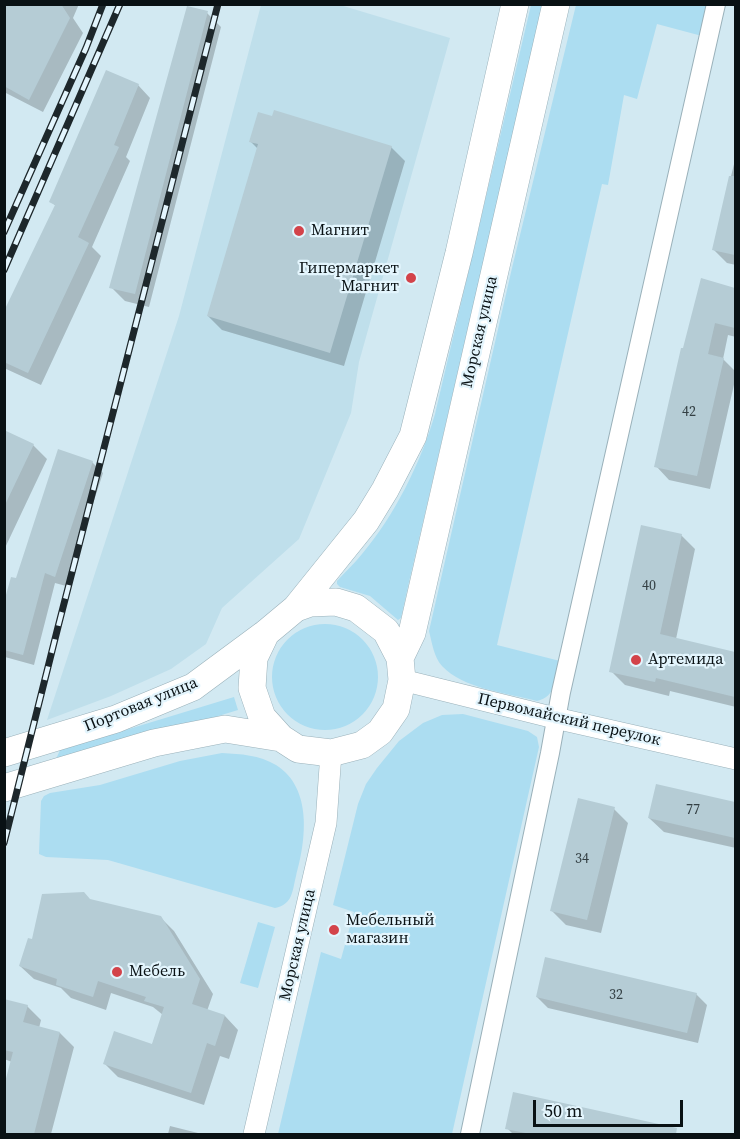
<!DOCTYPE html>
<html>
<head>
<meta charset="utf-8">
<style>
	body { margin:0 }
	#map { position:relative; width:740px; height:1139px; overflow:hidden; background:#d2e9f2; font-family:"Source Serif 4",serif }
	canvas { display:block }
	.frame { position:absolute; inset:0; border:6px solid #091114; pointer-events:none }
	.scale { position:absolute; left:533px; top:1100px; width:150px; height:27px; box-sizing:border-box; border:3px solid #091114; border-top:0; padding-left:8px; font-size:18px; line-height:21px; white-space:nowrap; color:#091114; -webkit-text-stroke:4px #e3f5fd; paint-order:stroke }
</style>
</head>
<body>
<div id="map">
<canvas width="740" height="1139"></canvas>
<div class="frame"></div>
<div class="scale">50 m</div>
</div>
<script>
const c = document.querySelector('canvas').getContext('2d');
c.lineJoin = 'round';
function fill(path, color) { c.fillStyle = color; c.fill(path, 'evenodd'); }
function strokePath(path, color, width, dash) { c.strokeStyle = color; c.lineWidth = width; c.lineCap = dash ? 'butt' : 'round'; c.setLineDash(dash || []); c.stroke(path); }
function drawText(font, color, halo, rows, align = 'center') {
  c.font = font + ' "Source Serif 4",serif'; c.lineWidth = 4.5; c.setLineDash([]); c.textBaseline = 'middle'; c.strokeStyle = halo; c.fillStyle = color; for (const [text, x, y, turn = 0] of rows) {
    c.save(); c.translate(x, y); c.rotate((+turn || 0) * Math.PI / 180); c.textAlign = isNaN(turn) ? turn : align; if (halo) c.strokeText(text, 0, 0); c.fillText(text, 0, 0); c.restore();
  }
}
const built = new Path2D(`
	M 261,5 L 340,5 L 450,38 L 359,362 L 351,413 L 299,539 L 222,608 L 206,644 L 171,669 L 111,696 L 47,720 L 179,316 Z`);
const green = new Path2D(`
	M 531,5 L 543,5 L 409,582 L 401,618 L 398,620 L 370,596 L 340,587 L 337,584 L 337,581 C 345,572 355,563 362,554 C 395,515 421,462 435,414 Z
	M 576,5 L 709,5 L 702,36 L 657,24 L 637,99 L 624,95 L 608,185 L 602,184 L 497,645 L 560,661 C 556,678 556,697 537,701 C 508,693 463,689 442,666 C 434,657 432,643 429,631 L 512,268 Z
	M272 677a53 53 0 1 1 106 0a53 53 0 1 1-106 0Z
	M 234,697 L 238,710 L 64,763 L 56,759 L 60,750 Z
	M 463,714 L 528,731 L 537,737 L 539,747 L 452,1134 L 278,1134 L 321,952 L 341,959 L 354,912 L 333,905 L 358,804 L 366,784 L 377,768 L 399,741 L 423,723 L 442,715 Z
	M 222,753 C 241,754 259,755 276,765 C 313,788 306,841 296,876 C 292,892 293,904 275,908 L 108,860 L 46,857 L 39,854 L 41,801 L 44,796 L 50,793 L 100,785 L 180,761 Z
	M 258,922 L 275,927 L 258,988 L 240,983 Z`);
const shadow = new Path2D(`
	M 4,4 L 79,4 L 73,18 L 83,33 L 43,112 L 4,92 Z
	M 207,13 L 221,27 L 149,307 L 125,301 L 111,287 Z
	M 138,85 L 150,98 L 126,157 L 130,161 L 92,247 L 101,256 L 41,385 L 4,368 L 4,315 L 56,206 L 51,202 Z
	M 250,141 L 391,147 L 405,161 L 344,366 L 222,330 L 208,316 L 258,149 Z
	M 736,156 L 736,265 L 727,263 L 713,249 Z
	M 702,280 L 736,289 L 736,337 L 728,335 L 723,359 L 736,372 L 736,376 L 710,489 L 669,480 L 656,466 Z
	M 4,432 L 33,445 L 47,459 L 4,550 Z
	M 92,462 L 103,473 L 66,586 L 55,583 L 34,665 L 5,657 L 4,608 L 17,580 Z
	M 681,535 L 695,549 L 676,639 L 736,654 L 736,707 L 670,691 L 669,696 L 625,685 L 611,671 Z
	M 657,785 L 736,803 L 736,848 L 664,832 L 649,818 Z
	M 614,809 L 628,823 L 601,933 L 566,925 L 552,911 Z
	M 91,901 L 160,917 L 174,931 L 213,994 L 207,1011 L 225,1016 L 238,1030 L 229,1059 L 220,1056 L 204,1105 L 118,1077 L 104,1063 L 152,1045 L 163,1015 L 153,1007 L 111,993 L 106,1010 L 71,998 L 61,988 L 34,979 L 20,966 L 33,941 Z
	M 696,994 L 707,1005 L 698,1043 L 548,1008 L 537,997 Z
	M 4,1000 L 27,1006 L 41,1020 L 39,1028 L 60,1033 L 74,1047 L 51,1134 L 4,1134 L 4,1092 L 12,1062 L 4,1059 Z
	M 170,1126 L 202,1134 L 168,1134 Z
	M 668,1127 L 675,1134 L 513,1134 L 507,1128 Z`);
const building = new Path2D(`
	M 4,4 L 61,4 L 70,18 L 29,100 L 4,86 Z
	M 187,6 L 208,11 L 135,294 L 109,288 Z
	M 106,70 L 139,84 L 114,145 L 119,147 L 78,237 L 89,243 L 28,373 L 4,362 L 4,311 L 55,205 L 49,202 Z
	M 274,110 L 392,146 L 330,353 L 207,316 L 258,144 L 249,142 L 258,112 L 272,116 Z
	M 729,176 L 735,176 L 735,255 L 712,250 Z
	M 701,278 L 735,288 L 735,328 L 715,323 L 708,354 L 724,358 L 697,476 L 654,467 L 681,348 L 683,348 Z
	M 4,430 L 34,444 L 4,507 Z
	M 58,449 L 93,461 L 55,577 L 45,573 L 23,655 L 4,650 L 4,602 L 11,577 L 16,578 Z
	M 641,525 L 682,534 L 660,634 L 735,652 L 735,697 L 656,678 L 655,682 L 609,672 Z
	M 656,784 L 735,802 L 735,838 L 648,818 Z
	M 578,798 L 615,807 L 587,920 L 550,911 Z
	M 84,892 L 90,899 L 161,916 L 200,979 L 192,1004 L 225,1015 L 215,1046 L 207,1043 L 191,1093 L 103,1064 L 114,1031 L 152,1044 L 164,1007 L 144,1001 L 146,997 L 98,981 L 93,997 L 56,985 L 57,979 L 19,966 L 28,938 L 32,939 L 42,894 Z
	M 545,957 L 697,993 L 687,1033 L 536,997 Z
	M 4,999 L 28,1005 L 23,1022 L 60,1032 L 34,1134 L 4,1134 L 4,1086 L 13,1052 L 4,1050 Z
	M 513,1092 L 677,1128 L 676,1134 L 531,1134 L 505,1129 Z`);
const minor = new Path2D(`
	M 470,1134 L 550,753 L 561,692 L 716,4`);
const tertiary = new Path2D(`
	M 402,680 L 555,718 L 736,759
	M 254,1134 L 326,823 L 331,753`);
const primary = new Path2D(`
	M 296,608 L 366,521 L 385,490 L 413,436 L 459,253 L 515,4
	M 400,658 L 412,633 L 556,4
	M 4,753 L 116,719 L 193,687 L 266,633 L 296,608 L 310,603 L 336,602 L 356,608 L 386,631 L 400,658 L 402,680 L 396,709 L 380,732 L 362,745 L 331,753 L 298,749 L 281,738 L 262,717 L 252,688 L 254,658 L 266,633
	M 4,788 L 154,743 L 225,729 L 281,738`);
const rail = new Path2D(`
	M 4,232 L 86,48 L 103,4
	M 4,270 L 120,4
	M 4,843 L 58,627 L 218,4`);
const markers = [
	[299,231,6,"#d3434a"],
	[411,278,6,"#d3434a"],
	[636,660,6,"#d3434a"],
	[334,930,6,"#d3434a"],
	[117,972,6,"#d3434a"]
];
const numberNames = [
	["42",689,412],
	["40",649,586],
	["77",693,810],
	["34",582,859],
	["32",616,995]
];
const poiNames = [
	["Магнит",311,231],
	["Гипермаркет",399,269,"right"],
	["Магнит",399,287,"right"],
	["Артемида",648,660],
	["Мебельный",346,921],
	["магазин",346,939],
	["Мебель",129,972]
];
const streetNames = [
	["Морская улица",480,332,-77],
	["Портовая улица",141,705,-22],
	["Первомайский переулок",569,720,13],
	["Морская улица",298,945,-77]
];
fill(built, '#bfdfeb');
fill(green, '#acddf1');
fill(shadow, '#0003');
fill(building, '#b5ccd5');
strokePath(minor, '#9ab1ba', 20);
strokePath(tertiary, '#9ab1ba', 22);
strokePath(primary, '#9ab1ba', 28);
strokePath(minor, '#fff', 18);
strokePath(tertiary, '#fff', 21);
strokePath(primary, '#fff', 27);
strokePath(rail, '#1d272b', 7);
strokePath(rail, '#e3f5fd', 4.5, [14]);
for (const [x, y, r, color] of markers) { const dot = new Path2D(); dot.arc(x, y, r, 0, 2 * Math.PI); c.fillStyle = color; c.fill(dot); strokePath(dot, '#e3f5fd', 2); }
drawText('14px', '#344044', null, numberNames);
drawText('16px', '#091114', '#e3f5fd', poiNames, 'left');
drawText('16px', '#091114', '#e3f5fd', streetNames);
</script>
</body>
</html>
